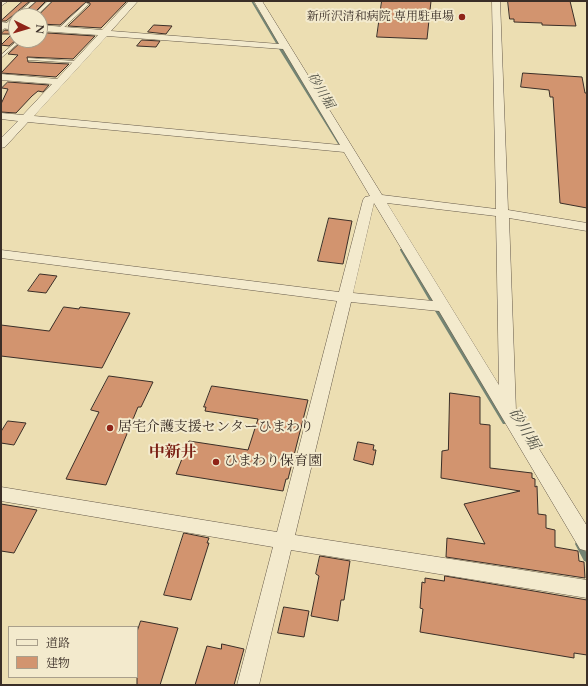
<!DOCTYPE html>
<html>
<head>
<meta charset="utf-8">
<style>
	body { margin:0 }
	#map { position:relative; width:588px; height:686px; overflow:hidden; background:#ecdeb2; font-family:Cardo,"Noto Serif JP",serif }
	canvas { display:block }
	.frame { position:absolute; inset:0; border:2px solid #3a2e27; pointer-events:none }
	.legend { position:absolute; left:8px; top:626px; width:130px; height:52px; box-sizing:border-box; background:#f3eacd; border:1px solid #a99f8b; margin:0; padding:5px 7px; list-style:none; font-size:12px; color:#3a2e27 }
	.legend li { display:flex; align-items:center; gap:8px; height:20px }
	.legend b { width:20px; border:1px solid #a99f8b }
	.north { position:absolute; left:8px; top:8px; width:40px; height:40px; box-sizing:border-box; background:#f3eacd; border:1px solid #a99f8b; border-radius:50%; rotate:95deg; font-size:11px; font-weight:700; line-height:16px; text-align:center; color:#3a2e27 }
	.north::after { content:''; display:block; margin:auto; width:14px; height:18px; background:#8f2418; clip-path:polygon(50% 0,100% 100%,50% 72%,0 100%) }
</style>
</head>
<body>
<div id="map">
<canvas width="588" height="686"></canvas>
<div class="frame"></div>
<ul class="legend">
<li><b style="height:5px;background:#f3eacd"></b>道路</li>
<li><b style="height:11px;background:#d2946f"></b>建物</li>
</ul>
<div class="north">N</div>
</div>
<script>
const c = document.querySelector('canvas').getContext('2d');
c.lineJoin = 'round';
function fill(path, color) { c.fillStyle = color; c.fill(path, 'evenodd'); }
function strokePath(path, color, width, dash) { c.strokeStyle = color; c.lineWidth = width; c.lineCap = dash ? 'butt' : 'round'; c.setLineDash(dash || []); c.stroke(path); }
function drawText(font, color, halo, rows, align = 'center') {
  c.font = font + ' Cardo,"Noto Serif JP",serif'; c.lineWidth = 4; c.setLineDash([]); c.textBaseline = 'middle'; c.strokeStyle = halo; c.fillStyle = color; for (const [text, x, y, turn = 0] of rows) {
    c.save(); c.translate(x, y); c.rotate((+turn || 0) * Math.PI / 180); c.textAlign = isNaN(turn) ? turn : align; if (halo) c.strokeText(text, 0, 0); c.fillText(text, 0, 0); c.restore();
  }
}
const stream = new Path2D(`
	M 251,1 L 253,1 L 281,45 L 280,46 L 277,45 Z
	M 280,48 L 283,49 L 342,144 L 341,145 L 340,145 L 338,144 L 279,49 Z
	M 400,249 L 402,249 L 404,250 L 435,300 L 434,301 L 432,302 L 429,300 L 400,250 Z
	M 438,309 L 441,311 L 507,420 L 508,422 L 507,424 L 503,424 L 435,311 Z
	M 578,541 C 586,545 587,554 587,562 L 584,561 L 575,544 L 576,542 Z`);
const building = new Path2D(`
	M 23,1 L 30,1 L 6,21 L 1,21 Z
	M 37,1 L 46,1 L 31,16 L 21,16 Z
	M 53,1 L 127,1 L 101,28 L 68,26 L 90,5 L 90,3 L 86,2 L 60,25 L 40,24 L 40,16 L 38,16 Z
	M 382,1 L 431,1 L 427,39 L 377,37 Z
	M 508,1 L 570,1 L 576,26 L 542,25 L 542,23 L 514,22 L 514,19 L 510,19 Z
	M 154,25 L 172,26 L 166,34 L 148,32 Z
	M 5,30 L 16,31 L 16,40 L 9,46 L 1,45 L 12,34 L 1,34 Z
	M 48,33 L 95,36 L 73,59 L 27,57 L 28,62 L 69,64 L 56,77 L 1,73 L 18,55 L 8,54 L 23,40 L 40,40 Z
	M 142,40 L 160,41 L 156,47 L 137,46 Z
	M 523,73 L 582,77 L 585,93 L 587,93 L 587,208 L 560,203 L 553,97 L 550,97 L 549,90 L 521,87 Z
	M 8,82 L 49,85 L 43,92 L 38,91 L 32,96 L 16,113 L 1,112 L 1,104 L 8,89 L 2,88 Z
	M 329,218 L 352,221 L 343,264 L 318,261 Z
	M 40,274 L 57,276 L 46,293 L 28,291 Z
	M 64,307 L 79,309 L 80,307 L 130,313 L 102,368 L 1,356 L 1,325 L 49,331 Z
	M 109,376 L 153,382 L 141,407 L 138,407 L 106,485 L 66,479 L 99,412 L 91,410 Z
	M 212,386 L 308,400 L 288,479 L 286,479 L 283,491 L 176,474 L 189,441 L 248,450 L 258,419 L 205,411 L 206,407 L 204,407 Z
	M 450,393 L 480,397 L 480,424 L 490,425 L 490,468 L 532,473 L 532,478 L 535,479 L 535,487 L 537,486 L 538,514 L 546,515 L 546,528 L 555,530 L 555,547 L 578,551 L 579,561 L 584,562 L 585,578 L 446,557 L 447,538 L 485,544 L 464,504 L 520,491 L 441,478 L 442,451 L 448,450 Z
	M 8,421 L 26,423 L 14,445 L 1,443 L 1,432 Z
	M 358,442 L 374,445 L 373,450 L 376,450 L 373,465 L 354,460 Z
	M 1,504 L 37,510 L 14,553 L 1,551 Z
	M 184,533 L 209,538 L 207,543 L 209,543 L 191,600 L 164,595 Z
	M 320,556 L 350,561 L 344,600 L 341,600 L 338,621 L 311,616 L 319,576 L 316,574 Z
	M 445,576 L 587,600 L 587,655 L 574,653 L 574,658 L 420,632 L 423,609 L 420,608 L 422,582 L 425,583 L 425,578 L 444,581 Z
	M 284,607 L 309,611 L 304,637 L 278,633 Z
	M 141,621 L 178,628 L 160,685 L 137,685 L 137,632 Z
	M 222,644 L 244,649 L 234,685 L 195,685 L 207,646 L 221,649 Z`);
const lane = new Path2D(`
	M 4,1 L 8,1 L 1,6 L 1,3 Z
	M 32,1 L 36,1 L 19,16 L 16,16 L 16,19 L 1,31 L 1,28 Z
	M 48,1 L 52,1 L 36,16 L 32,16 Z
	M 86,3 L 89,4 L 60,31 L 58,31 L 58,29 Z
	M 48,28 L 51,29 L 40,38 L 40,35 Z
	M 18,40 L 22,40 L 1,58 L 1,55 Z
	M 28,58 L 76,61 L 78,62 L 76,63 L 30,60 L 28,60 Z`);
const street = new Path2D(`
	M 129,1 L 138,1 L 111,31 L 279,44 L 254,1 L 262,1 L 382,195 L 496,209 L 492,1 L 500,1 L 508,210 L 587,223 L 587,231 L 509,218 L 516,412 L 587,526 L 587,551 L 580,549 L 439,311 L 351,302 L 295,535 L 587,580 L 587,598 L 291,550 L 259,685 L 237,685 L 273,547 L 1,501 L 1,487 L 277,532 L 337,301 L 1,258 L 1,250 L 339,292 L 363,200 L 365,197 L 370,196 L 344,152 L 28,122 L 5,147 L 1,148 L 1,138 L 18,121 L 1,119 L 1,113 L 23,115 L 52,84 L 1,80 L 1,74 L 57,79 L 98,35 L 40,31 L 40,25 L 102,30 ZM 107,36 L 283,49 L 340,145 L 34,116 ZM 374,203 L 433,301 L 353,293 ZM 387,203 L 496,216 L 499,385 Z
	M 1,22 L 16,24 L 16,30 L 1,28 Z`);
const markers = [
	[462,17,4,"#8f2418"],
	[110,428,4,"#8f2418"],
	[216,462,4,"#8f2418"]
];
const farPoinames = [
	["新所沢清和病院 専用駐車場",454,17]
];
const farWaternames = [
	["砂川堀",320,91,59]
];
const poiNames = [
	["居宅介護支援センターひまわり",118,428],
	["ひまわり保育園",224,462]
];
const waterNames = [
	["砂川堀",523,429,59]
];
const quarterNames = [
	["中新井",173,453]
];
fill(stream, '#748473');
fill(building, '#d2946f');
strokePath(building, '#3a2e27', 1);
strokePath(lane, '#665a4a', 1);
strokePath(street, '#665a4a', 1);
fill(lane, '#f3eacd');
fill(street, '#f3eacd');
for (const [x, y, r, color] of markers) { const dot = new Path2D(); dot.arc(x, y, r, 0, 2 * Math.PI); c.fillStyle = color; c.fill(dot); strokePath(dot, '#f3eacd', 1.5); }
drawText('12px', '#3a2e27', '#f3eacd', farPoinames, 'right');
drawText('italic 13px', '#525247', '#f3eacd', farWaternames);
drawText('14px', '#3a2e27', '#f3eacd', poiNames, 'left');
drawText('italic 15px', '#525247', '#f3eacd', waterNames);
drawText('bold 16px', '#7a1f14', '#f3eacd', quarterNames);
</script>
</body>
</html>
